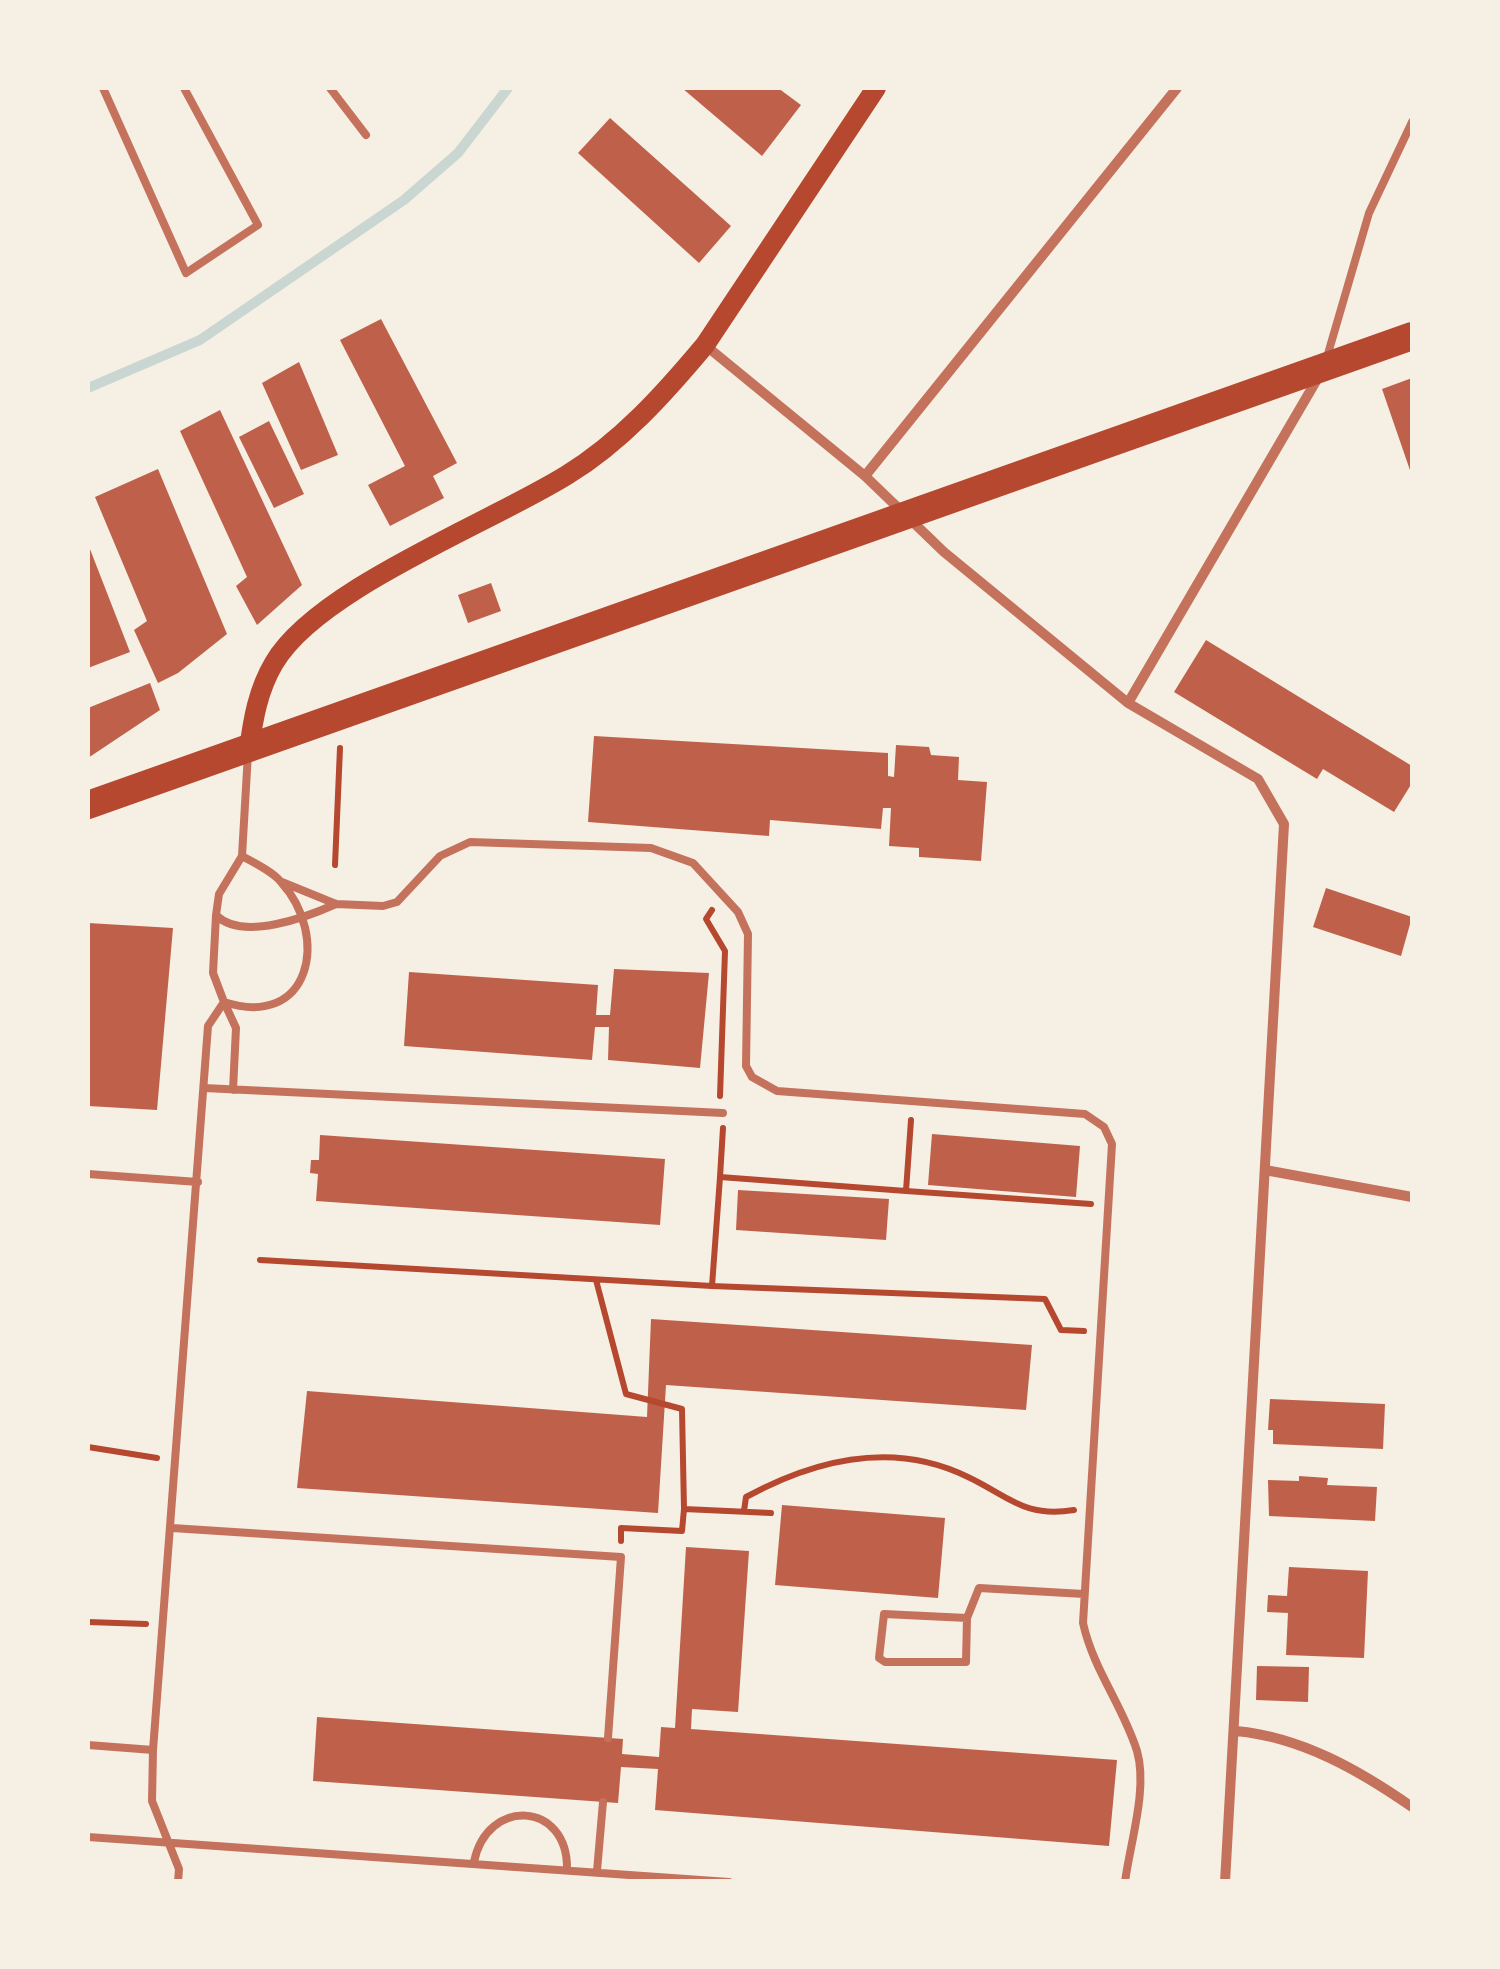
<!DOCTYPE html>
<html>
<head>
<meta charset="utf-8">
<style>
	body { margin:0 }
	#map { position:relative; width:1500px; height:1969px; overflow:hidden; background:#f6efe4; font-family:Manrope,sans-serif }
	canvas { display:block }
	.frame { position:absolute; inset:0; border:90px solid #f6efe4; pointer-events:none }
</style>
</head>
<body>
<div id="map">
<canvas width="1500" height="1969"></canvas>
<div class="frame"></div>
</div>
<script>
const c = document.querySelector('canvas').getContext('2d');
c.lineJoin = 'round';
function strokePath(path, color, width, dash) { c.strokeStyle = color; c.lineWidth = width; c.lineCap = dash ? 'butt' : 'round'; c.setLineDash(dash || []); c.stroke(path); }
function fill(path, color) { c.fillStyle = color; c.fill(path, 'evenodd'); }
const stream = new Path2D(`
	M 88,388 L 200,340 L 404,200 L 458,153 L 508,88`);
const building = new Path2D(`
	M 682,88 L 778,88 L 801,105 L 762,156 Z
	M 610,118 L 731,226 L 699,263 L 578,153 Z
	M 381,319 L 457,463 L 433,476 L 444,498 L 390,526 L 368,485 L 405,466 L 340,340 Z
	M 299,362 L 338,455 L 301,470 L 262,383 Z
	M 1412,378 L 1412,476 L 1382,389 Z
	M 220,410 L 302,585 L 257,625 L 236,586 L 247,577 L 180,431 Z
	M 269,421 L 304,494 L 274,508 L 239,437 Z
	M 158,469 L 227,634 L 178,673 L 158,683 L 134,630 L 147,621 L 95,497 Z
	M 88,544 L 130,652 L 88,668 Z
	M 491,583 L 501,611 L 468,623 L 458,595 Z
	M 1206,640 L 1412,766 L 1412,783 L 1394,812 L 1323,769 L 1317,779 L 1174,692 Z
	M 150,683 L 160,710 L 88,758 L 88,708 Z
	M 594,736 L 888,753 L 888,776 L 894,777 L 896,745 L 929,747 L 931,755 L 959,757 L 958,780 L 987,782 L 981,861 L 919,857 L 919,848 L 889,846 L 891,808 L 883,808 L 881,829 L 770,820 L 769,836 L 588,822 Z
	M 1326,888 L 1412,917 L 1401,956 L 1313,927 Z
	M 88,923 L 173,928 L 157,1110 L 88,1106 Z
	M 614,969 L 709,973 L 700,1068 L 608,1060 L 609,1027 L 595,1027 L 592,1060 L 404,1046 L 409,972 L 598,985 L 596,1015 L 610,1015 Z
	M 932,1134 L 1080,1146 L 1076,1197 L 928,1185 Z
	M 320,1135 L 665,1159 L 660,1225 L 316,1201 L 318,1174 L 310,1173 L 311,1160 L 319,1160 Z
	M 738,1190 L 889,1199 L 886,1240 L 736,1230 Z
	M 651,1319 L 1032,1345 L 1026,1410 L 666,1385 L 658,1513 L 297,1488 L 307,1391 L 647,1417 Z
	M 1270,1399 L 1385,1404 L 1383,1449 L 1273,1444 L 1273,1430 L 1268,1430 Z
	M 1299,1476 L 1328,1478 L 1327,1485 L 1377,1487 L 1375,1521 L 1269,1516 L 1268,1480 L 1299,1481 Z
	M 782,1505 L 945,1518 L 938,1598 L 775,1585 Z
	M 686,1547 L 749,1551 L 738,1712 L 692,1709 L 691,1729 L 1117,1760 L 1109,1846 L 655,1810 L 658,1769 L 621,1767 L 618,1803 L 313,1781 L 317,1717 L 623,1739 L 622,1754 L 659,1757 L 661,1727 L 675,1728 Z
	M 1289,1567 L 1368,1571 L 1364,1658 L 1286,1655 L 1288,1613 L 1267,1612 L 1268,1595 L 1287,1596 Z
	M 1257,1666 L 1309,1667 L 1308,1702 L 1256,1700 Z`);
const path = new Path2D(`
	M 335,865 L 340,748
	M 712,910 L 706,919 L 725,951 L 720,1096
	M 911,1120 L 906,1191 L 1091,1204
	M 720,1177 L 723,1128
	M 260,1260 L 712,1286 L 1045,1299 L 1061,1330 L 1084,1331
	M 596,1280 L 626,1394 L 682,1409 L 684,1509
	M 712,1286 L 720,1177 L 906,1191
	M 88,1447 L 157,1458
	M 744,1511 L 746,1497 C 816,1459 893,1440 968,1477 C 1010,1497 1024,1518 1074,1510
	M 621,1541 L 621,1528 L 682,1531 L 684,1509 L 771,1513
	M 88,1622 L 146,1624`);
const service = new Path2D(`
	M 103,88 L 186,273 L 258,225 L 184,88
	M 330,88 L 366,135
	M 1327,357 L 1369,213 L 1412,122
	M 242,856 C 254,863 272,871 281,882 C 330,936 311,1030 224,1002 L 213,973 L 216,915 L 219,894 L 242,856 L 248,753
	M 282,882 L 336,904 L 383,906 L 397,902 L 440,856 L 470,842 L 651,848 L 693,863 L 738,912 L 748,934 L 746,1066 L 752,1077 L 777,1091 L 1085,1114 L 1104,1127 L 1112,1144 L 1083,1623 C 1093,1669 1123,1706 1137,1751 C 1148,1789 1130,1843 1125,1882
	M 217,916 C 243,941 307,917 336,904
	M 224,1002 L 236,1028 L 233,1090
	M 204,1088 L 723,1113
	M 88,1174 L 198,1182
	M 172,1528 L 621,1557 L 608,1738
	M 967,1618 L 884,1614 L 879,1658 L 885,1662 L 966,1662 L 967,1618 L 979,1588 L 1084,1594
	M 88,1745 L 153,1750
	M 88,1837 L 729,1882
	M 474,1862 C 487,1797 568,1801 567,1869
	M 597,1871 L 603,1802
	M 178,1882 L 179,1869 L 152,1801 L 153,1750 L 208,1026 L 224,1002`);
const minor = new Path2D(`
	M 705,345 L 865,476 L 944,552 L 1128,703 L 1258,779 L 1284,824 L 1225,1882
	M 865,476 L 1177,88
	M 1128,703 L 1319,376
	M 1265,1170 L 1412,1197
	M 1236,1731 C 1301,1737 1359,1770 1412,1807`);
const secondary = new Path2D(`
	M 249,750 C 253,719 258,690 274,663 C 317,589 490,523 567,475 C 621,442 664,394 705,345 L 876,88`);
const trunk = new Path2D(`
	M 88,805 L 1412,336`);
strokePath(stream, '#c9d6d2', 10);
fill(building, '#bf614a');
strokePath(path, '#b5482f', 6);
strokePath(service, '#c5725c', 8);
strokePath(minor, '#c5725c', 10);
strokePath(secondary, '#b5482f', 20);
strokePath(trunk, '#b5482f', 28);
</script>
</body>
</html>
